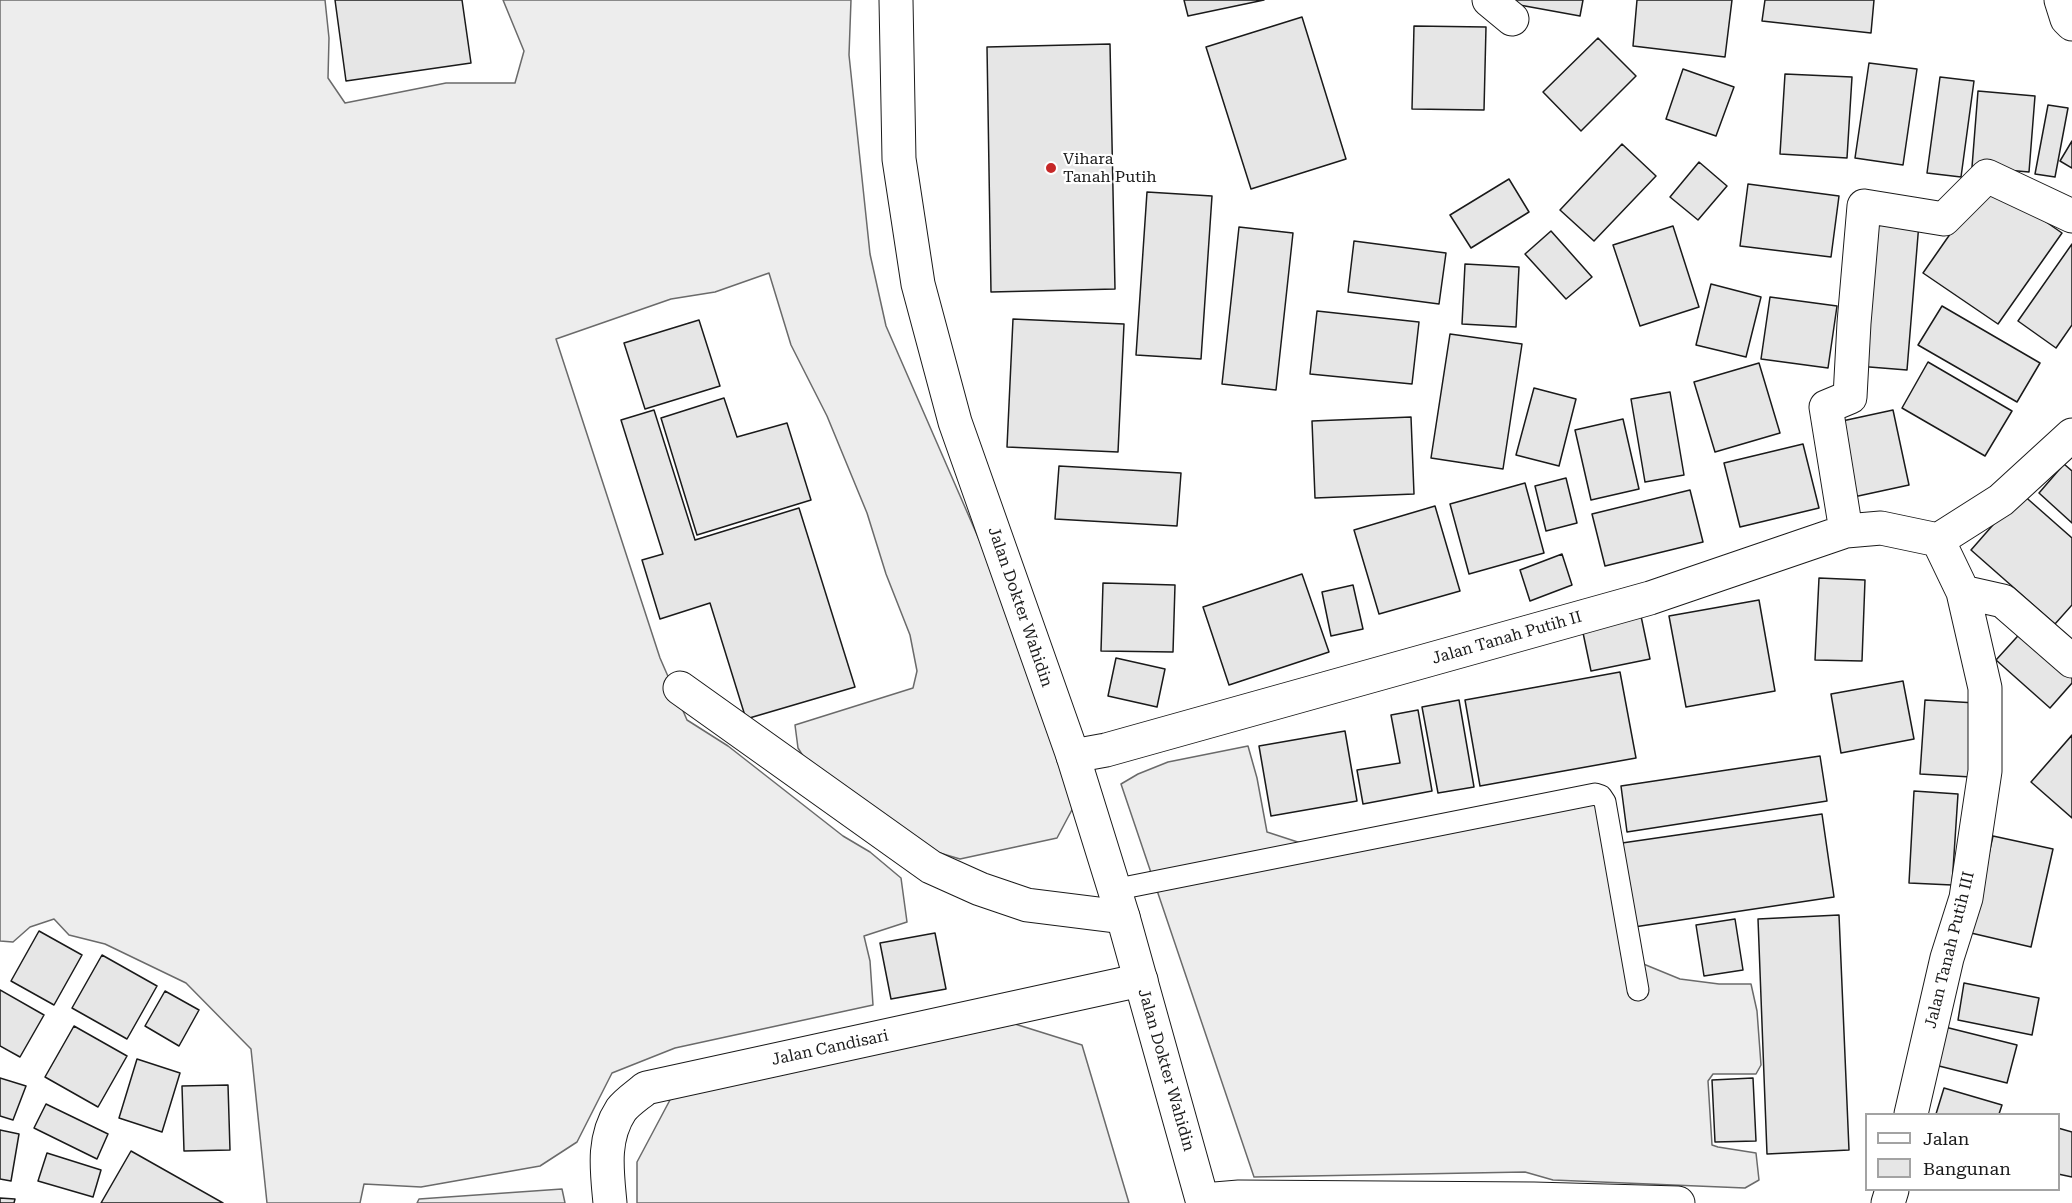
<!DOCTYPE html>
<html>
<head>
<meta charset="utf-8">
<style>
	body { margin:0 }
	#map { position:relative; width:2072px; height:1203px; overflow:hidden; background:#fff; font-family:"Roboto Serif",serif }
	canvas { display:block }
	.legend { position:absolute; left:1865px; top:1113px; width:195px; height:78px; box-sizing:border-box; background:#fff; border:2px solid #a3a3a3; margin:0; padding:8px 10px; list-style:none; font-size:18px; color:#1a1a1a }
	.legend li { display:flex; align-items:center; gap:12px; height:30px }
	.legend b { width:30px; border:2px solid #a3a3a3 }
</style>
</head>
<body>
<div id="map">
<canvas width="2072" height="1203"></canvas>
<ul class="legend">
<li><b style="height:8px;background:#fff"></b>Jalan</li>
<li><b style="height:16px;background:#e6e6e6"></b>Bangunan</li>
</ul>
</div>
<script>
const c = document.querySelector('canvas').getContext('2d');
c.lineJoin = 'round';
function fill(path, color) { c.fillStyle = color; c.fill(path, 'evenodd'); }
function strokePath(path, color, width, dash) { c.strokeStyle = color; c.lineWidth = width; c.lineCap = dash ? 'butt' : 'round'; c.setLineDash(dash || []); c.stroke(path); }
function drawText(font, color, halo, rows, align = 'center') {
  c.font = font + ' "Roboto Serif",serif'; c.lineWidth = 4.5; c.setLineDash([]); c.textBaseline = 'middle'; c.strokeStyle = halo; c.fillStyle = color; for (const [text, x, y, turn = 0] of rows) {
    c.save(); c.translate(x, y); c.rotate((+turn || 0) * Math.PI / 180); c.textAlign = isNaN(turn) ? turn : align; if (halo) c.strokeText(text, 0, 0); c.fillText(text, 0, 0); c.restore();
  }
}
const built = new Path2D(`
	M 0,0 L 325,0 L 329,38 L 328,78 L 345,103 L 446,83 L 515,83 L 524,51 L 503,0 L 851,0 L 849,55 L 870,254 L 886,326 L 998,583 L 1074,806 L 1057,838 L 960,859 L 916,846 L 817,778 L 798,748 L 795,725 L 913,688 L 917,671 L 910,635 L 886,574 L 867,513 L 827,416 L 791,345 L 769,273 L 715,292 L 671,299 L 556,339 L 660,658 L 687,720 L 728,746 L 843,836 L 870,852 L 901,878 L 907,922 L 864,936 L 870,961 L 873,1005 L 675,1048 L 612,1073 L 577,1142 L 540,1166 L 421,1187 L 364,1184 L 360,1203 L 267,1203 L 251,1049 L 186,983 L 105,944 L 69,935 L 54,919 L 30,927 L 13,942 L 0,941 Z
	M 1248,746 L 1257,778 L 1267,832 L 1313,847 L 1602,797 L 1641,963 L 1680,979 L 1719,984 L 1751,984 L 1757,1011 L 1761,1065 L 1756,1074 L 1713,1074 L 1708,1081 L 1712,1145 L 1718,1147 L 1756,1153 L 1759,1180 L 1745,1188 L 1553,1180 L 1525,1172 L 1254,1177 L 1121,784 L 1138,774 L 1168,762 Z
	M 1015,1024 L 1082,1045 L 1129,1203 L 637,1203 L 637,1162 L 671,1098 Z
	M 562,1189 L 565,1203 L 417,1203 L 419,1199 Z`);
const building = new Path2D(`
	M 335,0 L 462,0 L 471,63 L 346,81 Z
	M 1184,0 L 1264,0 L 1188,16 Z
	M 1514,0 L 1583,0 L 1580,16 L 1514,4 Z
	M 1637,0 L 1732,0 L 1725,57 L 1633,46 Z
	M 1765,0 L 1874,0 L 1871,33 L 1762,21 Z
	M 1302,17 L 1346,159 L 1251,189 L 1206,47 Z
	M 1414,26 L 1486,27 L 1484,110 L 1412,109 Z
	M 1598,38 L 1636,76 L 1581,131 L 1543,92 Z
	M 1110,44 L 1115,289 L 991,292 L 987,47 Z
	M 1869,63 L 1917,69 L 1903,165 L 1855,158 Z
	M 1683,69 L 1734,87 L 1716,136 L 1666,119 Z
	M 1785,74 L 1852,77 L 1847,158 L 1780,154 Z
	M 1940,77 L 1974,81 L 1961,177 L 1927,173 Z
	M 1978,91 L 2035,96 L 2029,172 L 1972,167 Z
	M 2048,105 L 2068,108 L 2055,177 L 2035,174 Z
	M 2072,141 L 2072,168 L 2060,161 Z
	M 1622,144 L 1656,176 L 1594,241 L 1560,210 Z
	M 1699,162 L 1727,186 L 1698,220 L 1670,197 Z
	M 1509,179 L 1529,212 L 1471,248 L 1450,215 Z
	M 1987,181 L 2062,233 L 1998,324 L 1923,273 Z
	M 1748,184 L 1839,196 L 1831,257 L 1740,246 Z
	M 1147,192 L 1212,196 L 1201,359 L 1136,355 Z
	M 1870,219 L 1919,223 L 1907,370 L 1857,366 Z
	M 1673,226 L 1699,307 L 1640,326 L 1613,245 Z
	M 1239,227 L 1293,233 L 1276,390 L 1222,384 Z
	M 1551,231 L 1592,277 L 1566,299 L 1525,254 Z
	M 1354,241 L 1446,253 L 1439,304 L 1348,292 Z
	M 2072,244 L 2072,325 L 2056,348 L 2018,321 Z
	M 1465,264 L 1519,267 L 1516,327 L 1462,324 Z
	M 1711,284 L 1761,297 L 1746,357 L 1696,345 Z
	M 1770,297 L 1837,306 L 1828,368 L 1761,359 Z
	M 1942,306 L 2040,363 L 2017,402 L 1918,345 Z
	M 1317,311 L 1419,322 L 1412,384 L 1310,374 Z
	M 1013,319 L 1124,324 L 1118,452 L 1007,447 Z
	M 699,320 L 720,386 L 645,409 L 624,343 Z
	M 1450,334 L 1522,344 L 1503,469 L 1431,458 Z
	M 1928,362 L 2012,411 L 1985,456 L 1902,408 Z
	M 1759,363 L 1780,433 L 1715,452 L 1694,382 Z
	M 1534,388 L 1576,399 L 1559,466 L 1516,455 Z
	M 1670,392 L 1684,475 L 1645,482 L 1631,399 Z
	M 724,398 L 737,437 L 787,423 L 811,500 L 697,535 L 661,418 Z
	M 654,410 L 695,540 L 799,508 L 855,687 L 746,719 L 710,603 L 660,619 L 642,560 L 663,554 L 621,420 Z
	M 1893,410 L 1909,485 L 1849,498 L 1833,423 Z
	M 1411,417 L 1414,494 L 1315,498 L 1312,421 Z
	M 1623,419 L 1639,489 L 1591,500 L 1575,430 Z
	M 1803,444 L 1819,508 L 1740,527 L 1724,463 Z
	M 2064,464 L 2072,471 L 2072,523 L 2039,493 Z
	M 1059,466 L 1181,473 L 1177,526 L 1055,519 Z
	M 1566,478 L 1577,523 L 1546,531 L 1535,486 Z
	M 1525,483 L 1544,553 L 1469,574 L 1450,504 Z
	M 1690,490 L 1703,542 L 1605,566 L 1592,514 Z
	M 2021,493 L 2072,538 L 2072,605 L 2055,624 L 1971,550 Z
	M 1435,506 L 1460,591 L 1379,614 L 1354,530 Z
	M 1562,554 L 1572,585 L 1530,601 L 1520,570 Z
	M 1302,574 L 1329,652 L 1229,685 L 1203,607 Z
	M 1819,578 L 1865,580 L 1862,661 L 1815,660 Z
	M 1103,583 L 1175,585 L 1173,652 L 1101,651 Z
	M 1353,585 L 1363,629 L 1331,636 L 1322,592 Z
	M 1759,600 L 1775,691 L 1686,707 L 1669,616 Z
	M 1641,616 L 1650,659 L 1591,671 L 1582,628 Z
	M 2026,627 L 2072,668 L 2072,683 L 2050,708 L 1996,660 Z
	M 1116,658 L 1165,669 L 1157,707 L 1108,696 Z
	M 1620,672 L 1636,758 L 1480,786 L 1465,700 Z
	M 1903,681 L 1914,739 L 1841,753 L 1831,694 Z
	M 1459,700 L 1474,787 L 1438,793 L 1422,707 Z
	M 1925,700 L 1976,703 L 1971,777 L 1920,774 Z
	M 1418,710 L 1432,791 L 1363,804 L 1357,770 L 1400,763 L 1391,715 Z
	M 1345,731 L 1357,801 L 1271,816 L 1259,746 Z
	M 2072,735 L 2072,818 L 2031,782 Z
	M 1820,756 L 1827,801 L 1627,832 L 1621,786 Z
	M 1914,791 L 1958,794 L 1952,885 L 1909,883 Z
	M 1822,814 L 1834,897 L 1634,927 L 1622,843 Z
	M 1993,836 L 2053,849 L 2031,947 L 1971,933 Z
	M 1839,915 L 1849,1150 L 1767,1154 L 1758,919 Z
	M 1735,919 L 1743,970 L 1704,976 L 1696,925 Z
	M 39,931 L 82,955 L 54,1005 L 11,981 Z
	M 935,933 L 946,989 L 891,999 L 880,943 Z
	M 102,955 L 157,986 L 127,1039 L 72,1008 Z
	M 1964,983 L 2039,998 L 2032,1035 L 1958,1020 Z
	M 0,990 L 44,1015 L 20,1057 L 0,1046 Z
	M 165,991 L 199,1010 L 179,1046 L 145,1026 Z
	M 74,1026 L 127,1056 L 98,1107 L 45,1077 Z
	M 1941,1026 L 2017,1045 L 2007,1083 L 1931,1064 Z
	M 137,1059 L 180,1073 L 162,1132 L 119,1118 Z
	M 0,1078 L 26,1086 L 13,1120 L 0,1116 Z
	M 1753,1078 L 1756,1141 L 1715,1142 L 1712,1080 Z
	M 228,1085 L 230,1150 L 184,1151 L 182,1086 Z
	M 1944,1088 L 2002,1105 L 1999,1114 L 1936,1114 Z
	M 46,1104 L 108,1134 L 97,1159 L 34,1128 Z
	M 2058,1128 L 2072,1132 L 2072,1177 L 2058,1174 Z
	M 0,1130 L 19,1134 L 11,1181 L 0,1179 Z
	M 131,1151 L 223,1203 L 101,1203 Z
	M 47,1153 L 101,1170 L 93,1197 L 38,1181 Z
	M 0,1198 L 15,1199 L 14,1203 L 0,1203 Z`);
const lane = new Path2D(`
	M 1113,890 L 1595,794 L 1601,796 L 1605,802 L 1638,990`);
const street = new Path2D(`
	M 1489,0 L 1512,19
	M 2061,0 L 2067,19 L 2072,24
	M 1846,531 L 1826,407 L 1850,397 L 1854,323 L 1864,206 L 1944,219 L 1987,176 L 2072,216
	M 1938,540 L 2001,500 L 2072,435
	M 1963,592 L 2003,601 L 2072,661
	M 680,688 L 931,867 L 980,889 L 1027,905 L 1123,917
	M 1073,756 L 1106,750 L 1650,598 L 1846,531 L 1881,528 L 1938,540
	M 1911,1114 L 1947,958 L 1966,898 L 1985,771 L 1985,688 L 1963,592 L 1938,540
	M 1203,1200 L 1239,1197 L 1534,1199 L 1678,1203
	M 610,1203 C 607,1171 602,1139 621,1110 C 627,1102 638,1095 646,1088 L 1141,980
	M 1888,1203 L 1892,1190`);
const highway = new Path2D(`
	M 896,0 L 899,159 L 918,284 L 955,422 L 1073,756 L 1123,917 L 1203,1203`);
const markers = [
	[1051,168,6,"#c62828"]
];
const poiNames = [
	["Vihara",1063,159],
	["Tanah Putih",1063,177]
];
const streetNames = [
	["Jalan Dokter Wahidin",1020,607,71],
	["Jalan Tanah Putih II",1507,638,-16],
	["Jalan Tanah Putih III",1950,950,-76],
	["Jalan Candisari",830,1048,-12],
	["Jalan Dokter Wahidin",1166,1070,74]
];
fill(built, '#ededed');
strokePath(built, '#6a6a6a', 1.5);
fill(building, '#e6e6e6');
strokePath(building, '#1a1a1a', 1.5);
strokePath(lane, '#1a1a1a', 23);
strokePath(street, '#1a1a1a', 35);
strokePath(highway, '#1a1a1a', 35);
strokePath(lane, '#fff', 21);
strokePath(street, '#fff', 33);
strokePath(highway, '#fff', 33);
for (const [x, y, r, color] of markers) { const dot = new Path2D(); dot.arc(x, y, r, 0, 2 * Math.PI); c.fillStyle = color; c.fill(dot); strokePath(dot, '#fff', 2); }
drawText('16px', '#1a1a1a', '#fff', poiNames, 'left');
drawText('16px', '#1a1a1a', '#fff', streetNames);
</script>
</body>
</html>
